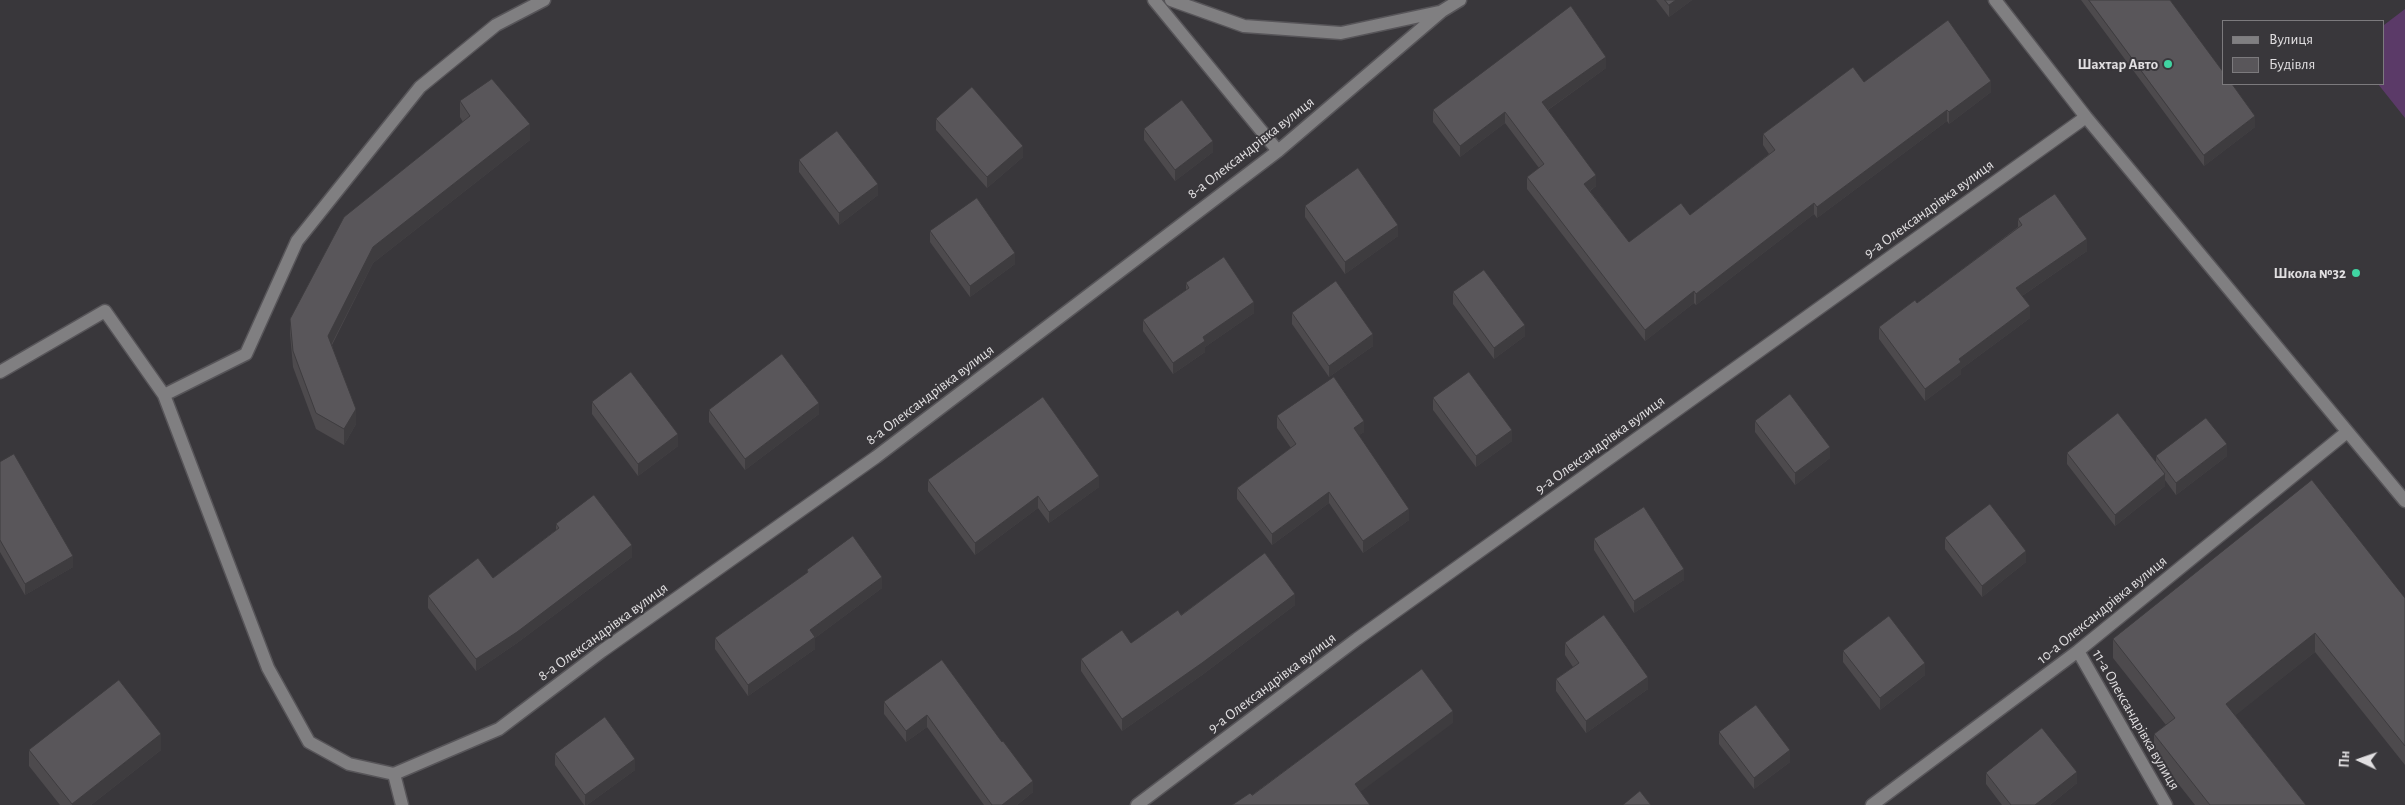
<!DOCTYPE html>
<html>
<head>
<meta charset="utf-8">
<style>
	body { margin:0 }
	#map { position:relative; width:2405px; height:805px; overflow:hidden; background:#39373b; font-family:"Alegreya Sans",sans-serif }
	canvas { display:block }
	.legend { position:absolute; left:2222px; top:20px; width:162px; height:65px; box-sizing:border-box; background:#39373b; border:1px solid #7c7a7d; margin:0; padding:6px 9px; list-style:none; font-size:15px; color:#e1dfe1 }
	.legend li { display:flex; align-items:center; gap:10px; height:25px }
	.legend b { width:25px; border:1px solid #7c7a7d }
	.north { position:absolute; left:2335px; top:735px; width:50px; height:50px; -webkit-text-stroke:4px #39373b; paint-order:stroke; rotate:273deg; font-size:14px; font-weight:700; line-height:20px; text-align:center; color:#e1dfe1 }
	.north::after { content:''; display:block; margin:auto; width:18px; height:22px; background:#e1dfe1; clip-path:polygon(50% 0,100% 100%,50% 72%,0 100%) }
</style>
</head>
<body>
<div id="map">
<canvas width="2405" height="805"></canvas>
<ul class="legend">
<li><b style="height:6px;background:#807f81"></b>Вулиця</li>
<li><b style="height:14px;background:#59565a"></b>Будівля</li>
</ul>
<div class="north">Пн</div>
</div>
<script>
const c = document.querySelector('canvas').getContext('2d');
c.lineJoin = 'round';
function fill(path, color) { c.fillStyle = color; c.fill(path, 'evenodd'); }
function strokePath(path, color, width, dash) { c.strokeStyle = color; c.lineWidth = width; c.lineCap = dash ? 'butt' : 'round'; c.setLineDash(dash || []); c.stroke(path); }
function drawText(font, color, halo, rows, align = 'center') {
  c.font = font + ' "Alegreya Sans",sans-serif'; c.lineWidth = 4; c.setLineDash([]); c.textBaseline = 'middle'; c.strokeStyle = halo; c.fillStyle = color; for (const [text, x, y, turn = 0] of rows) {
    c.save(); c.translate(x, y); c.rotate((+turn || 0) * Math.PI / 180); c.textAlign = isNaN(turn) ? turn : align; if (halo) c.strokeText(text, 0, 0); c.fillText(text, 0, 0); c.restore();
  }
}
const green = new Path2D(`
	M 2405,9 L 2405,118 L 2378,84 L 2384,84 L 2384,25 Z`);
const minor = new Path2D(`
	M 1154,0 L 1278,151
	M 1171,0 L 1244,26 L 1341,33 L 1439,12
	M 1995,0 L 2086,117 L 2405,501
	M 0,372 L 105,311 L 164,395 L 268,668 L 309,742 L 349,764 L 394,774 L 402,805
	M 164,395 L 246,354 L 297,241 L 420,87 L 496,25 L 544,0
	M 2078,651 L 2166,805
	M 394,774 L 499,729 L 602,651 L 876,457 L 1278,151 L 1442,11 L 1460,0
	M 1137,805 L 1357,639 L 2086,117
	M 1872,805 L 2078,651 L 2347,432`);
const wall = new Path2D(`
	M 1656,0 L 1692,0 L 1669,17 Z
	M 2081,0 L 2170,0 L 2255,127 L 2204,166 Z
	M 1606,68 L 1548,110 L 1596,186 L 1590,191 L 1629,242 L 1690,215 L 1769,154 L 1763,145 L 1763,134 L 1864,82 L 1991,92 L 1949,124 L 1947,121 L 1817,218 L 1814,214 L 1696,305 L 1694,303 L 1645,341 L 1527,189 L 1527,177 L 1539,168 L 1505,123 L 1460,157 L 1433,122 L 1433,110 Z
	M 460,101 L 530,140 L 373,263 L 332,345 L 356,424 L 344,445 L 316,429 L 293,367 L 290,334 L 290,319 L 463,122 L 460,117 Z
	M 936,119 L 1023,157 L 987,188 L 936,130 Z
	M 1144,129 L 1213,152 L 1175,181 L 1144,140 Z
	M 799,160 L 878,195 L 839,225 L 799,172 Z
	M 1305,206 L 1398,236 L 1345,274 L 1305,217 Z
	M 2018,219 L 2087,251 L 2022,296 L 2030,318 L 1961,369 L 1961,374 L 1925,401 L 1879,339 L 1879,327 L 1917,303 L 2018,227 Z
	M 930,231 L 1015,264 L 970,297 L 930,242 Z
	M 1186,283 L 1254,313 L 1205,347 L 1205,352 L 1173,374 L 1143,331 L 1143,320 L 1186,290 Z
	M 1453,292 L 1525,336 L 1494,359 L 1453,304 Z
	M 1292,313 L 1373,346 L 1329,377 L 1292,324 Z
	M 1433,398 L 1512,441 L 1476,467 L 1433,410 Z
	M 592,402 L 678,446 L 638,476 L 592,414 Z
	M 709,410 L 819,414 L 745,470 L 709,422 Z
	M 1277,416 L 1364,432 L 1359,435 L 1409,520 L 1363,553 L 1329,503 L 1272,545 L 1237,499 L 1237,488 L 1291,448 L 1277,428 Z
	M 1755,421 L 1830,458 L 1795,485 L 1755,432 Z
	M 2067,453 L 2156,462 L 2156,456 L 2227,456 L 2176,495 L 2165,480 L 2165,486 L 2115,526 L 2067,464 Z
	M 0,462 L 73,567 L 25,595 L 0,552 Z
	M 928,480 L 1099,487 L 1049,523 L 1038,508 L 975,555 L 928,491 Z
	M 556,524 L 632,557 L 517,643 L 476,671 L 428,608 L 428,596 L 493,578 L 556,530 Z
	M 1945,538 L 2026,562 L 1982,597 L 1945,549 Z
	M 1594,539 L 1684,580 L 1634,613 L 1594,550 Z
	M 807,570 L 882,588 L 815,638 L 815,649 L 748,696 L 715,649 L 715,638 L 807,573 Z
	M 2405,598 L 2405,765 L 2315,652 L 2235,715 L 2306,805 L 2195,805 L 2154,753 L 2154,734 L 2166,725 L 2113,658 L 2113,639 Z
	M 1295,605 L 1202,675 L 1122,731 L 1081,671 L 1081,659 L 1131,643 L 1181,615 Z
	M 1565,643 L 1648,689 L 1586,733 L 1556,691 L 1556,679 L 1573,667 L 1565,655 Z
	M 1843,651 L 1925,675 L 1880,710 L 1843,662 Z
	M 942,660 L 1033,792 L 1017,805 L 984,805 L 927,727 L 906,742 L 884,714 L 884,702 Z
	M 1719,732 L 1790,762 L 1754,789 L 1719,744 Z
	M 29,750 L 161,750 L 91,805 L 60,805 L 29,766 Z
	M 555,754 L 635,770 L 587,805 L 584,805 L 555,765 Z
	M 1986,773 L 2077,783 L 2050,805 L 2002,805 L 1986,784 Z`);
const shadedWall = new Path2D(`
	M 1676,0 L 1692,0 L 1669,17 L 1669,5 Z
	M 1606,57 L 1606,68 L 1542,114 L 1542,102 Z
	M 1991,81 L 1991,92 L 1949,124 L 1949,112 Z
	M 1947,110 L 1947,121 L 1817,218 L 1817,207 Z
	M 1505,112 L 1505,123 L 1460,157 L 1460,146 Z
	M 2255,116 L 2255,127 L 2204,166 L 2204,155 Z
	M 530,124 L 530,140 L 373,263 L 328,351 L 328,336 L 373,247 Z
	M 1213,141 L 1213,152 L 1175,181 L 1175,170 Z
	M 1023,146 L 1023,157 L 987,188 L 987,177 Z
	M 1596,175 L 1596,186 L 1584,195 L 1584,184 Z
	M 878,184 L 878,195 L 839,225 L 839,213 Z
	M 1814,203 L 1814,214 L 1696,305 L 1696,294 Z
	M 1398,225 L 1398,236 L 1345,274 L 1345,262 Z
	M 2087,239 L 2087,251 L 2016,300 L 2016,288 Z
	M 1015,253 L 1015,264 L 970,297 L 970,286 Z
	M 1694,291 L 1694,303 L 1645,341 L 1645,330 Z
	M 1254,302 L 1254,313 L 1205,347 L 1205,352 L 1173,374 L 1173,363 L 1203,337 Z
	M 2030,306 L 2030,318 L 1961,369 L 1961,374 L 1925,401 L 1925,389 L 1959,359 Z
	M 1525,325 L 1525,336 L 1494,359 L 1494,348 Z
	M 1373,334 L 1373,346 L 1329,377 L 1329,366 Z
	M 819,403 L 819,414 L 745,470 L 745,459 Z
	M 356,409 L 356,424 L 344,445 L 344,429 Z
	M 1364,421 L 1364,432 L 1354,439 L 1354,428 Z
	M 1512,430 L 1512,441 L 1476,467 L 1476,456 Z
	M 678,434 L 678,446 L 638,476 L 638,464 Z
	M 2227,444 L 2227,456 L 2176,495 L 2176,483 Z
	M 1830,447 L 1830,458 L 1795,485 L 1795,473 Z
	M 2165,474 L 2165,486 L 2115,526 L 2115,515 Z
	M 1099,476 L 1099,487 L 1049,523 L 1049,512 Z
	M 1329,492 L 1329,503 L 1272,545 L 1272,534 Z
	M 1038,496 L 1038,508 L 975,555 L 975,543 Z
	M 1409,509 L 1409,520 L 1363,553 L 1363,541 Z
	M 632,545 L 632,557 L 517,643 L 476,671 L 476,659 Z
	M 2026,551 L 2026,562 L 1982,597 L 1982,586 Z
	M 73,556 L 73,567 L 25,595 L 25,584 Z
	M 1684,569 L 1684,580 L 1634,613 L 1634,601 Z
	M 882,577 L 882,588 L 815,638 L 815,649 L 748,696 L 748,685 L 810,630 Z
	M 1295,594 L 1295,605 L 1202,675 L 1122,731 L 1122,719 Z
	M 2315,633 L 2315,652 L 2226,723 L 2226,704 Z
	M 1925,663 L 1925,675 L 1880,710 L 1880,698 Z
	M 1648,677 L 1648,689 L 1586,733 L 1586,721 Z
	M 1453,711 L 1453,723 L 1355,796 L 1355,784 Z
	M 927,715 L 927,727 L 906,742 L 906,731 Z
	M 161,734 L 161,750 L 91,805 L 72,805 L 72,804 Z
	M 1790,750 L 1790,762 L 1754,789 L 1754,778 Z
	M 635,759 L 635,770 L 587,805 L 585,805 L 585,795 Z
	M 2077,772 L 2077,783 L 2050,805 L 2035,805 Z
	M 1033,781 L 1033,792 L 1017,805 L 1002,805 Z`);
const building = new Path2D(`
	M 1665,0 L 1676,0 L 1669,5 Z
	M 2089,0 L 2170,0 L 2224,73 L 2224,84 L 2232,84 L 2255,116 L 2204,155 Z
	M 1571,6 L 1606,57 L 1542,102 L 1596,175 L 1584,184 L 1629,242 L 1681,203 L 1690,215 L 1775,150 L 1763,134 L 1853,67 L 1864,82 L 1948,20 L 1991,81 L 1949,112 L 1947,110 L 1817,207 L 1814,203 L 1696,294 L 1694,291 L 1645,330 L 1527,177 L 1544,164 L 1505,112 L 1460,146 L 1433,110 Z
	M 492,79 L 530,124 L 373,247 L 328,336 L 356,409 L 344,429 L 316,413 L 293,351 L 290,319 L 344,217 L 470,116 L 460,101 Z
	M 972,87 L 1023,146 L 987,177 L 936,119 Z
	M 1182,100 L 1213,141 L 1175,170 L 1144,129 Z
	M 837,131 L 878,184 L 839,213 L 799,160 Z
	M 1358,168 L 1398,225 L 1345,262 L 1305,206 Z
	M 2055,194 L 2087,239 L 2016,288 L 2030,306 L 1959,359 L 1961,362 L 1925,389 L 1879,327 L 1915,300 L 1917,303 L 2022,225 L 2018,219 Z
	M 977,198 L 1015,253 L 970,286 L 930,231 Z
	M 1224,257 L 1254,302 L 1203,337 L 1205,341 L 1173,363 L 1143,320 L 1189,288 L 1186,283 Z
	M 1484,270 L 1525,325 L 1494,348 L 1453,292 Z
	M 1336,281 L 1373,334 L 1329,366 L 1292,313 Z
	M 782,354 L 819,403 L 745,459 L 709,410 Z
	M 631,372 L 678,434 L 638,464 L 592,402 Z
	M 1469,372 L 1512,430 L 1476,456 L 1433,398 Z
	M 1334,377 L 1364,421 L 1354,428 L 1409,509 L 1363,541 L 1329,492 L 1272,534 L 1237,488 L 1296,444 L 1277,416 Z
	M 1790,394 L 1830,447 L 1795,473 L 1755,421 Z
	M 1043,397 L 1099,476 L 1049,512 L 1038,496 L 975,543 L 928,480 Z
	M 2118,413 L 2165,474 L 2115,515 L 2067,453 Z
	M 2206,418 L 2227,444 L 2176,483 L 2156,456 Z
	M 14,454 L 73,556 L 25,584 L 0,540 L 0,462 Z
	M 2312,480 L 2405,598 L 2405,746 L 2315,633 L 2226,704 L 2306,805 L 2210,805 L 2154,734 L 2175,718 L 2113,639 Z
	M 594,495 L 632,545 L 517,632 L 476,659 L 428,596 L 478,558 L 493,578 L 559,528 L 556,524 Z
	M 1990,504 L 2026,551 L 1982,586 L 1945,538 Z
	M 1644,507 L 1684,569 L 1634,601 L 1594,539 Z
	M 853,536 L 882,577 L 810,630 L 815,637 L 748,685 L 715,638 L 808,572 L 807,570 Z
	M 1265,553 L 1295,594 L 1202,663 L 1122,719 L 1081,659 L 1122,630 L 1131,643 L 1178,610 L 1181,615 Z
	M 1604,615 L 1648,677 L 1586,721 L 1556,679 L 1579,663 L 1565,643 Z
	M 1889,616 L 1925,663 L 1880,698 L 1843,651 Z
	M 942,660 L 1002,742 L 1003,741 L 1033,781 L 1002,805 L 992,805 L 927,715 L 906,731 L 884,702 Z
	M 1422,669 L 1453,711 L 1355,784 L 1370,805 L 1232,805 L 1250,793 L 1252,795 Z
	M 119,680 L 161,734 L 72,804 L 29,750 Z
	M 1756,705 L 1790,750 L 1754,778 L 1719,732 Z
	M 605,717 L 635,759 L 585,795 L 555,754 Z
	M 2042,728 L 2077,772 L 2035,805 L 2011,805 L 1986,773 Z
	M 1640,791 L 1651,805 L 1623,805 Z`);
const markers = [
	[2168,64,5,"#40d4a2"],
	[2356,273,5,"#40d4a2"]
];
const poiNames = [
	["Шахтар Авто",2158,64],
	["Школа №32",2346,273]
];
const streetNames = [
	["8-а Олександрівка вулиця",1251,148,-38],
	["9-а Олександрівка вулиця",1929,209,-36],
	["8-а Олександрівка вулиця",930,395,-37],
	["9-а Олександрівка вулиця",1600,445,-36],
	["10-а Олександрівка вулиця",2102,610,-39],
	["8-а Олександрівка вулиця",603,632,-36],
	["9-а Олександрівка вулиця",1272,683,-37],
	["11-а Олександрівка вулиця",2136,720,60]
];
fill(green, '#5b3a68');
strokePath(minor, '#575559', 15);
strokePath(minor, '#807f81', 12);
fill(wall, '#4d4a4d');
fill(shadedWall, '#3e3c3f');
fill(building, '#59565a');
strokePath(building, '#3e3c3f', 1);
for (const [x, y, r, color] of markers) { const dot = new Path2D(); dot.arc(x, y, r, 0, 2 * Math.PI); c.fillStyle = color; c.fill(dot); strokePath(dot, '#39373b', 2); }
drawText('bold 15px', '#e1dfe1', '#39373b', poiNames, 'right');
drawText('15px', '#e1dfe1', '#39373b', streetNames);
</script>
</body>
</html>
